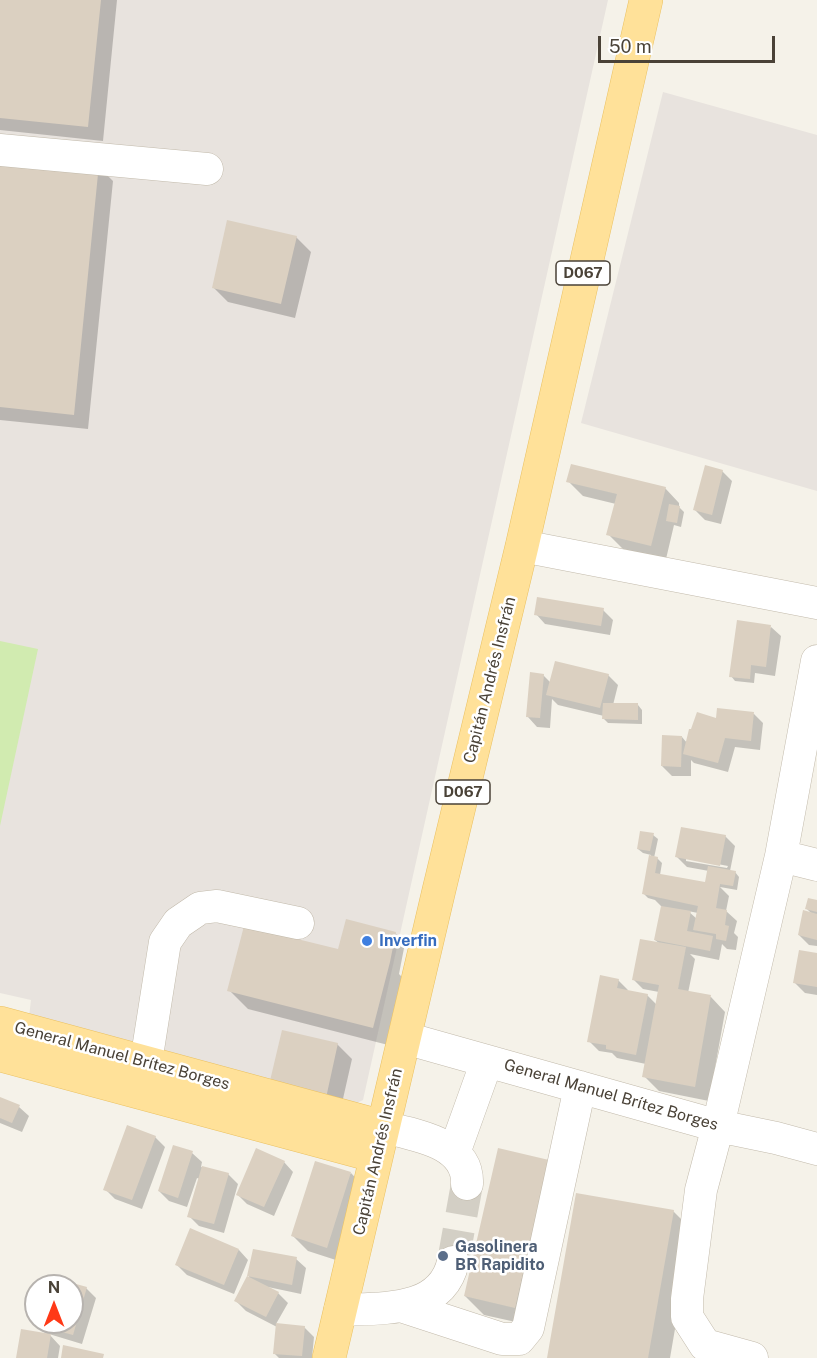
<!DOCTYPE html>
<html>
<head>
<meta charset="utf-8">
<style>
	body { margin:0 }
	#map { position:relative; width:817px; height:1358px; overflow:hidden; background:#f5f2e9; font-family:"Public Sans",sans-serif }
	canvas { display:block }
	.north { position:absolute; left:24px; top:1274px; width:60px; height:60px; box-sizing:border-box; background:#fff; border:2px solid #b7b3af; border-radius:50%; rotate:0deg; font-size:16px; font-weight:700; line-height:24px; text-align:center; color:#4a4237 }
	.north::after { content:''; display:block; margin:auto; width:21px; height:27px; background:#ff3917; clip-path:polygon(50% 0,100% 100%,50% 72%,0 100%) }
	.scale { position:absolute; left:598px; top:36px; width:177px; height:27px; box-sizing:border-box; border:3px solid #4a4237; border-top:0; padding-left:8px; font-size:18px; line-height:21px; white-space:nowrap; color:#4a4237; -webkit-text-stroke:4px #fff; paint-order:stroke }
</style>
</head>
<body>
<div id="map">
<canvas width="817" height="1358"></canvas>
<div class="north">N</div>
<div class="scale">50 m</div>
</div>
<script>
const c = document.querySelector('canvas').getContext('2d');
c.lineJoin = 'round';
function fill(path, color) { c.fillStyle = color; c.fill(path, 'evenodd'); }
function strokePath(path, color, width, dash) { c.strokeStyle = color; c.lineWidth = width; c.lineCap = dash ? 'butt' : 'round'; c.setLineDash(dash || []); c.stroke(path); }
function drawText(font, color, halo, rows, align = 'center') {
  c.font = font + ' "Public Sans",sans-serif'; c.lineWidth = 5; c.setLineDash([]); c.textBaseline = 'middle'; c.strokeStyle = halo; c.fillStyle = color; for (const [text, x, y, turn = 0] of rows) {
    c.save(); c.translate(x, y); c.rotate((+turn || 0) * Math.PI / 180); c.textAlign = isNaN(turn) ? turn : align; if (halo) c.strokeText(text, 0, 0); c.fillText(text, 0, 0); c.restore();
  }
}
const industrial = new Path2D(`
	M 0,0 L 608,0 L 363,1100 L 355,1104 L 29,1017 L 31,1000 L 0,993 Z
	M 663,92 L 817,135 L 817,491 L 581,423 Z`);
const green = new Path2D(`
	M 0,641 L 38,649 L 0,826 Z`);
const shadow = new Path2D(`
	M 0,0 L 117,0 L 103,141 L 0,130 Z
	M 0,156 L 98,166 L 113,181 L 88,429 L 0,420 Z
	M 296,237 L 311,252 L 295,318 L 228,302 L 213,287 Z
	M 722,471 L 732,481 L 721,524 L 705,520 L 695,510 Z
	M 568,481 L 665,488 L 679,503 L 679,507 L 684,512 L 681,527 L 674,525 L 666,559 L 623,549 L 608,534 L 616,504 L 583,496 Z
	M 603,610 L 613,620 L 610,635 L 545,624 L 536,614 Z
	M 771,627 L 781,636 L 775,676 L 755,673 L 754,683 L 735,681 L 731,676 Z
	M 543,675 L 551,683 L 608,675 L 618,685 L 613,705 L 638,705 L 642,710 L 642,724 L 608,723 L 604,719 L 604,716 L 558,705 L 552,699 L 550,728 L 537,727 L 528,717 Z
	M 754,714 L 763,723 L 760,750 L 735,747 L 728,772 L 694,763 L 691,760 L 691,776 L 672,776 L 662,766 L 682,737 L 687,743 L 718,720 Z
	M 653,835 L 658,839 L 654,858 L 657,858 L 662,863 L 660,875 L 711,884 L 709,871 L 687,867 L 677,857 L 725,836 L 735,846 L 730,871 L 735,872 L 739,877 L 737,890 L 720,887 L 729,896 L 726,911 L 737,921 L 734,933 L 738,937 L 736,950 L 727,949 L 722,944 L 719,960 L 690,954 L 695,959 L 688,993 L 711,997 L 725,1012 L 709,1101 L 659,1091 L 644,1076 L 646,1064 L 617,1058 L 612,1053 L 599,1051 L 589,1041 L 618,980 L 628,990 L 627,992 L 647,995 L 657,1005 L 659,992 L 643,989 L 634,980 L 660,944 L 655,940 L 662,907 L 655,900 L 648,898 L 644,894 L 651,855 L 643,853 L 638,849 ZM 686,858 L 728,866 L 727,868 L 686,861 ZM 688,911 L 698,913 L 697,919 Z
	M 817,902 L 817,952 L 817,946 L 809,945 L 799,935 L 812,914 L 806,908 Z
	M 395,933 L 405,943 L 399,974 L 408,983 L 392,1046 L 248,1009 L 229,990 L 339,951 Z
	M 817,954 L 817,995 L 805,993 L 795,983 Z
	M 337,1044 L 352,1059 L 340,1112 L 285,1099 Z
	M 0,1098 L 19,1107 L 29,1116 L 22,1132 L 0,1123 Z
	M 155,1137 L 165,1147 L 142,1209 L 115,1199 L 105,1189 Z
	M 174,1147 L 192,1153 L 202,1162 L 201,1167 L 228,1174 L 238,1184 L 224,1233 L 199,1226 L 189,1216 L 200,1179 L 197,1178 L 187,1207 L 169,1201 L 159,1191 Z
	M 549,1161 L 534,1326 L 484,1315 L 465,1296 Z
	M 284,1162 L 293,1172 L 274,1216 L 247,1204 L 237,1194 Z
	M 351,1173 L 365,1188 L 342,1262 L 308,1251 L 293,1236 Z
	M 673,1211 L 692,1230 L 670,1358 L 549,1358 Z
	M 239,1250 L 248,1260 L 234,1294 L 187,1275 L 177,1265 Z
	M 254,1250 L 296,1259 L 306,1268 L 301,1294 L 268,1287 L 278,1293 L 288,1303 L 276,1324 L 304,1327 L 314,1337 L 312,1358 L 279,1358 L 274,1353 L 277,1327 L 246,1311 L 236,1301 L 249,1277 Z
	M 48,1278 L 86,1288 L 96,1298 L 82,1344 L 49,1334 L 60,1346 L 58,1358 L 17,1358 L 47,1335 L 35,1323 L 36,1320 L 36,1322 L 72,1322 L 72,1286 L 46,1286 Z`);
const building = new Path2D(`
	M 0,0 L 101,0 L 88,127 L 0,118 Z
	M 0,155 L 99,164 L 74,415 L 0,407 Z
	M 227,220 L 297,236 L 281,304 L 212,288 Z
	M 571,464 L 666,487 L 651,546 L 606,535 L 617,494 L 566,482 Z
	M 705,465 L 723,470 L 712,515 L 693,510 Z
	M 669,504 L 680,506 L 677,523 L 666,521 Z
	M 537,597 L 604,608 L 601,626 L 534,615 Z
	M 737,620 L 771,625 L 766,667 L 751,665 L 750,679 L 729,677 Z
	M 555,661 L 609,674 L 600,708 L 546,695 Z
	M 530,672 L 544,674 L 540,718 L 526,717 Z
	M 603,703 L 638,703 L 638,720 L 602,719 Z
	M 717,708 L 754,712 L 751,741 L 725,738 L 718,763 L 683,754 L 689,729 L 691,729 L 697,712 L 716,718 Z
	M 662,735 L 682,736 L 681,767 L 661,766 Z
	M 681,827 L 726,835 L 720,866 L 675,857 Z
	M 640,831 L 654,833 L 650,851 L 637,849 Z
	M 649,855 L 658,857 L 655,873 L 705,882 L 708,866 L 736,871 L 733,886 L 720,884 L 716,908 L 727,910 L 725,925 L 729,926 L 726,941 L 716,939 L 716,934 L 693,930 L 698,906 L 642,894 Z
	M 808,898 L 817,900 L 817,912 L 805,909 Z
	M 661,906 L 691,911 L 687,931 L 713,936 L 710,951 L 654,940 Z
	M 803,910 L 817,914 L 817,940 L 798,935 Z
	M 346,919 L 396,932 L 390,962 L 373,1028 L 227,991 L 244,926 L 338,949 Z
	M 640,939 L 686,947 L 678,989 L 711,995 L 695,1087 L 642,1077 L 659,985 L 632,980 Z
	M 799,950 L 817,953 L 817,987 L 793,983 Z
	M 600,975 L 619,979 L 617,988 L 648,994 L 636,1055 L 606,1049 L 606,1045 L 587,1042 Z
	M 282,1030 L 338,1043 L 326,1098 L 269,1085 Z
	M 0,1097 L 20,1105 L 12,1123 L 0,1118 Z
	M 127,1125 L 156,1136 L 132,1200 L 103,1190 Z
	M 173,1145 L 193,1151 L 178,1198 L 158,1191 Z
	M 256,1148 L 285,1161 L 264,1207 L 236,1195 Z
	M 498,1148 L 549,1160 L 515,1308 L 464,1296 Z
	M 315,1161 L 351,1172 L 327,1248 L 291,1236 Z
	M 202,1166 L 229,1173 L 214,1224 L 187,1217 Z
	M 576,1193 L 674,1210 L 648,1358 L 547,1358 Z
	M 190,1228 L 239,1249 L 224,1285 L 175,1265 Z
	M 253,1249 L 297,1257 L 292,1285 L 247,1276 Z
	M 47,1276 L 87,1287 L 73,1335 L 33,1324 L 35,1317 L 36,1322 L 72,1322 L 72,1286 L 44,1286 Z
	M 247,1276 L 279,1292 L 266,1317 L 234,1301 Z
	M 276,1323 L 305,1326 L 302,1356 L 273,1354 Z
	M 21,1329 L 51,1334 L 47,1358 L 16,1358 Z
	M 63,1345 L 104,1354 L 103,1358 L 61,1358 Z`);
const minorTunnel = new Path2D(`
	M 453,1262 L 467,1184`);
const minor = new Path2D(`
	M 0,150 L 207,169
	M 522,546 L 817,603
	M 781,856 L 817,865
	M 405,1038 L 718,1126 L 776,1138 L 817,1149
	M 146,1062 L 165,942 L 178,923 L 200,908 L 217,906 L 298,923
	M 383,1127 C 414,1135 469,1142 467,1184
	M 454,1153 L 487,1061
	M 401,1306 L 502,1339 L 519,1339 L 528,1328 L 580,1087
	M 340,1310 C 381,1308 442,1313 453,1262
	M 752,1358 L 705,1345 L 687,1317 L 687,1299 L 701,1190 L 718,1126 L 781,856 L 817,661`);
const major = new Path2D(`
	M 0,1023 L 383,1127
	M 0,1055 L 376,1156
	M 329,1358 L 439,890 L 522,546 L 646,0`);
const markers = [
	[367,941,6,"#3f7fe0"],
	[443,1256,6,"#5c6f8a"]
];
const shields = [
	[583,273,54],
	[463,792,54]
];
const shieldNames = [
	["D067",583,273],
	["D067",463,792]
];
const streetNames = [
	["Capitán Andrés Insfrán",490,680,-76],
	["General Manuel Brítez Borges",122,1056,15],
	["General Manuel Brítez Borges",611,1095,16],
	["Capitán Andrés Insfrán",378,1152,-77]
];
const shopNames = [
	["Inverfin",379,941]
];
const serviceNames = [
	["Gasolinera",455,1247],
	["BR Rapidito",455,1265]
];
fill(industrial, '#e8e3de');
fill(green, '#d1ebb0');
fill(shadow, '#0003');
fill(building, '#dbd0c1');
strokePath(minorTunnel, '#d3cfc5', 32, [32, 16]);
strokePath(minor, '#c2baab', 33);
strokePath(major, '#eac162', 34);
strokePath(minor, '#fff', 32);
strokePath(major, '#ffe199', 33);
for (const [x, y, r, color] of markers) { const dot = new Path2D(); dot.arc(x, y, r, 0, 2 * Math.PI); c.fillStyle = color; c.fill(dot); strokePath(dot, '#fff', 2); }
for (const [x, y, w] of shields) { const box = new Path2D(); box.roundRect(x - w / 2, y - 12, w, 24, 4.5); c.fillStyle = '#fff'; c.fill(box); strokePath(box, '#4a4237', 1.5); }
drawText('bold 15px', '#4a4237', null, shieldNames);
drawText('16px', '#4a4237', '#fff', streetNames);
drawText('bold 16px', '#366cbe', '#fff', shopNames, 'left');
drawText('bold 16px', '#4e5e75', '#fff', serviceNames, 'left');
</script>
</body>
</html>
